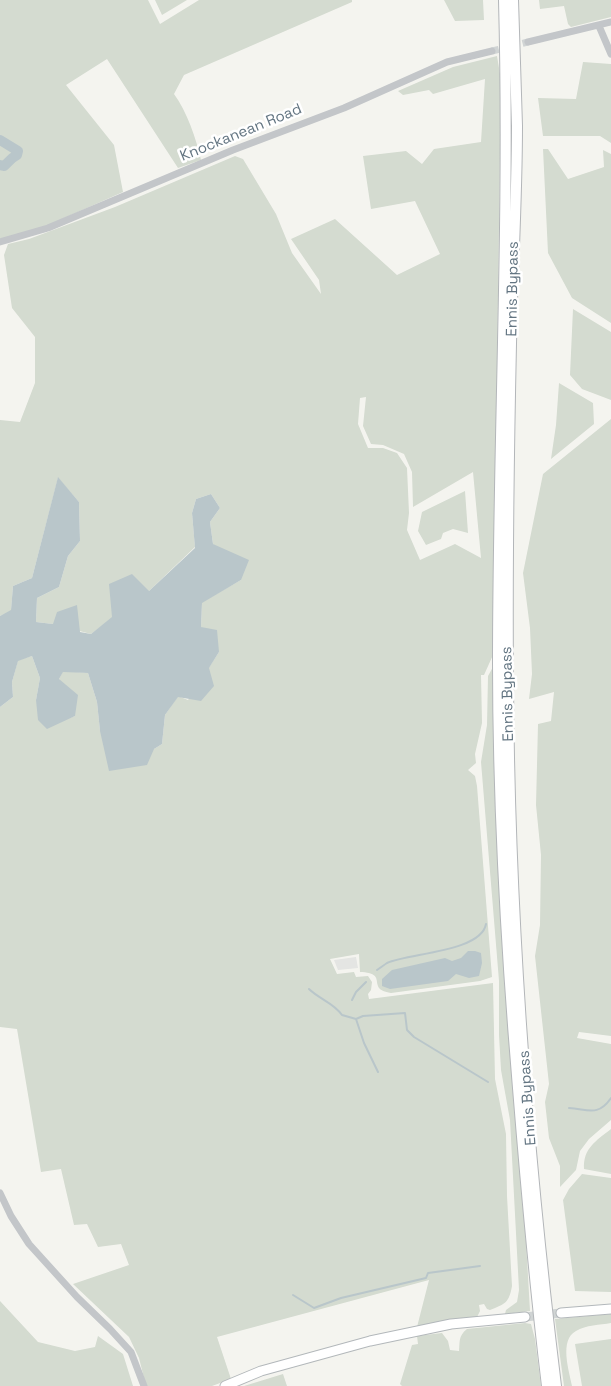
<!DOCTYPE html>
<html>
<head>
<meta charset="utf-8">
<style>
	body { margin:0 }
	canvas { display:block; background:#f4f4ef }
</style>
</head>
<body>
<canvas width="611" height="1386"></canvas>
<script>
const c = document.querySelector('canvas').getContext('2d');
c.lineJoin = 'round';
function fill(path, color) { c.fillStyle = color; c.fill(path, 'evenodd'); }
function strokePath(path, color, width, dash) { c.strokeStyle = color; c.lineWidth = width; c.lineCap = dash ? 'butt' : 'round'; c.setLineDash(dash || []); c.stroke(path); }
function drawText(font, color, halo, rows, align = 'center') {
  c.font = font + ' "Space Grotesk",sans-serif'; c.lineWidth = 5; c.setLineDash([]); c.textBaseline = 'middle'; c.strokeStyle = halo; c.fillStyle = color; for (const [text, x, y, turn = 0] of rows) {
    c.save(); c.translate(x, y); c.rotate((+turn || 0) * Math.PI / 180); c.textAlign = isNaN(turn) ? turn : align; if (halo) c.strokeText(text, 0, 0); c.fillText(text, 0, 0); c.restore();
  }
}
const built = new Path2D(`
	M 356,957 L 358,968 L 338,970 L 334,960 Z`);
const green = new Path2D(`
	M 0,0 L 148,0 L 160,24 L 199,0 L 352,0 L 352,2 L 184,75 L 174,94 C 187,112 196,138 201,160 L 178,168 L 107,59 L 66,85 L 114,145 L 123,192 L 46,226 L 0,239 Z
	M 155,0 L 187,0 L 162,15 Z
	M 444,0 L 483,0 L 484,20 L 455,21 Z
	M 539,0 L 611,0 L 611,17 L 571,27 L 568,24 L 564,6 L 540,9 Z
	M 497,56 L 501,80 L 493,655 L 484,675 L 481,675 L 482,723 L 475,754 L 476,763 L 468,770 L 475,776 L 477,786 L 492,977 L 480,981 L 391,993 C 365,989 390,973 360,972 L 359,954 L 330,959 L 337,974 L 354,972 L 356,977 L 368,976 L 372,982 L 371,990 L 368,994 L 369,999 L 493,983 L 495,1079 L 506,1134 L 507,1196 L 512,1286 C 509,1303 505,1304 490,1310 L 487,1309 L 484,1304 L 479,1305 L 480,1311 L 477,1317 L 417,1327 L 429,1280 L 217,1337 L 231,1379 L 212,1386 L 146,1386 L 139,1358 L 129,1337 L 73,1284 L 129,1265 L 121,1244 L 98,1247 L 87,1224 L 74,1225 L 61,1169 L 41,1172 L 17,1029 L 0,1027 L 0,707 L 13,697 L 12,682 L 18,660 L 32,656 L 40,678 L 36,700 L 64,720 L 75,716 L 59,679 L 63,671 L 88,673 L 97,702 L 100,731 L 154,749 L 162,744 L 165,715 L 178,696 L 188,700 L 219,652 L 201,627 L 202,602 L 241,580 L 213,544 L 210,522 L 220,508 L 211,494 L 196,499 L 192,513 L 195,547 L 149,591 L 91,634 L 53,624 L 36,622 L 37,598 L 59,587 L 68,556 L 80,541 L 79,502 L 58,478 L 32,578 L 13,586 L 11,611 L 0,616 L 0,420 L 20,422 L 35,383 L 35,337 L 12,308 L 4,255 L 8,244 L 29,239 L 115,207 L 235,156 L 243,159 L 276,214 L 292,253 L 321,294 L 319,280 L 291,239 L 335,219 L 397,275 L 440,254 L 415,201 L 371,209 L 363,156 L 406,151 L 422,164 L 434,149 L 481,142 L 485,79 L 433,94 L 429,90 L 403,95 L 398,91 L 453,67 ZM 366,397 L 363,426 L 371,444 L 383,445 L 404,454 L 412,472 L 413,507 L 473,472 L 481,558 L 455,544 L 420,560 L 407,530 L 409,513 L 407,468 L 397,453 L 383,448 L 368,448 L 358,424 L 360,398 Z
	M 583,62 L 611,64 L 611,143 L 600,136 L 543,136 L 538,98 L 576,99 Z
	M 543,149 L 548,149 L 568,179 L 604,167 L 603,150 L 611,154 L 611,323 L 572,298 L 548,253 Z
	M 573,309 L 611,332 L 611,400 L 582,389 L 570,375 Z
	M 559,383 L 593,403 L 594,424 L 551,459 L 556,425 Z
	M 611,419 L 611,1036 L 579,1032 L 577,1038 L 611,1044 L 611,1120 L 589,1139 L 580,1151 L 576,1170 L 560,1187 L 560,1166 L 549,1138 L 545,1102 L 549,1084 L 535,956 L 540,925 L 541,855 L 536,805 L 538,724 L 551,721 L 554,692 L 529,699 L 532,674 L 530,628 L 523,573 L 543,474 Z
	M 465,491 L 468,533 L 453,529 L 443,533 L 441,539 L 426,545 L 418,531 L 422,512 Z
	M 493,667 L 530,1311 L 505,1314 L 506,1310 L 517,1302 L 519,1290 L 510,1120 L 501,1070 L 499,1035 L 499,981 L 481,762 L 487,725 L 488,676 Z
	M 611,1129 L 611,1174 L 584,1169 C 583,1148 596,1141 611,1129 Z
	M 582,1174 L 611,1178 L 611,1292 L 575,1291 L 563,1200 L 569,1189 Z
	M 0,1301 L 38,1342 L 75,1351 L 95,1347 L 98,1336 L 123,1354 L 133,1386 L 0,1386 Z
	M 611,1314 L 611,1323 C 600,1325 586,1325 576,1331 C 559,1340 569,1370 572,1386 L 564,1386 L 555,1319 Z
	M 525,1323 L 531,1324 L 535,1339 L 541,1386 L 402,1386 L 400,1384 L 412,1345 L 418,1344 L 417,1336 L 442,1333 L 448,1341 L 450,1350 L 459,1351 C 460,1342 458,1336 467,1329 Z
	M 611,1339 L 611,1386 L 582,1386 L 575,1344 Z
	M 283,1374 L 287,1386 L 244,1386 Z`);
const water = new Path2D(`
	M 58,477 L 79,502 L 80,541 L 68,556 L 59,587 L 37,598 L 36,622 L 53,624 L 57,612 L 77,605 L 80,632 L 91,634 L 112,617 L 109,584 L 132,574 L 149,591 L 195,548 L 192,513 L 196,499 L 211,494 L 220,508 L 210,522 L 213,544 L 249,560 L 241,580 L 202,603 L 201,627 L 217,630 L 219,652 L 209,668 L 214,686 L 201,701 L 178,697 L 165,715 L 162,744 L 154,749 L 147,765 L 109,771 L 100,731 L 97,702 L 88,673 L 63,672 L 59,679 L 78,695 L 75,716 L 47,729 L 38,720 L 36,700 L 40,678 L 32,656 L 18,661 L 12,682 L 13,697 L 0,707 L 0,616 L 11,610 L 13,586 L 32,578 Z
	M 468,951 L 475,951 L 481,953 L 482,963 L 479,976 L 469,978 L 456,974 L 448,981 L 390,989 L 382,986 L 382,979 L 392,970 L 445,958 L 452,961 L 461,958 Z`);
const stream = new Path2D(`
	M 377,970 C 380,968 384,965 387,963 C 409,953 481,952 486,924
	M 309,989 C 319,999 334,1003 342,1015 L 356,1019 L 363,1016 L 405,1013 L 407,1030 L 414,1037 L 488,1082
	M 352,1000 L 356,992 L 366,982
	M 356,1019 L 364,1043 L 378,1072
	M 569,1108 C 588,1109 598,1117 611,1098
	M 293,1295 L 314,1308 L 341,1298 L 426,1278 L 428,1273 L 480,1266`);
const river = new Path2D(`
	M 0,140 L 18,151 L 17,155 C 11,158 9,162 4,166 L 0,165`);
const minorTunnel = new Path2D(`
	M 492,51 L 528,42`);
const majorTunnel = new Path2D(`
	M 525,1317 L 561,1313`);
const minor = new Path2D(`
	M 599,26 L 611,54
	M 528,42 L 611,22
	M 0,242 L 48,228 L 233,150 L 344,108 L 447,62 L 492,51
	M 0,1193 L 11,1216 L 29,1244 L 77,1297 L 110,1329 L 131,1352 L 144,1386`);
const major = new Path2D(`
	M 561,1313 L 611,1309
	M 225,1386 L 261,1371 L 370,1341 L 451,1324 L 525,1317`);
const highway = new Path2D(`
	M 504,0 C 510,221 498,442 498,663 C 498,804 506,946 518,1088 C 526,1187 535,1287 547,1386
	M 513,0 C 514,42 516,84 517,126 C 517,184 514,242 512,300 C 509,425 507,551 508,677 C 509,913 527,1151 556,1386`);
const streetNames = [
	["Knockanean Road",241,133,-22],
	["Ennis Bypass",513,289,-89],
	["Ennis Bypass",508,694,-91],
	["Ennis Bypass",528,1098,-94]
];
fill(built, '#e4e5e3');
fill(green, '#d4dbd0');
fill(water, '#b9c6ca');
strokePath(stream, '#b9c6ca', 2);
strokePath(river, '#b9c6ca', 10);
strokePath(minorTunnel, '#d0d4d4', 7, [7, 3.5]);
strokePath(majorTunnel, '#d0d4d4', 9, [9, 4.5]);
strokePath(major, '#b3b8bb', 11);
strokePath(highway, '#b3b6b9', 12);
strokePath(minor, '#c3c6c9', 7);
strokePath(major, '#fff', 9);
strokePath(highway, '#fff', 10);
drawText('15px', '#627481', '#fff', streetNames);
</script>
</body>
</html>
